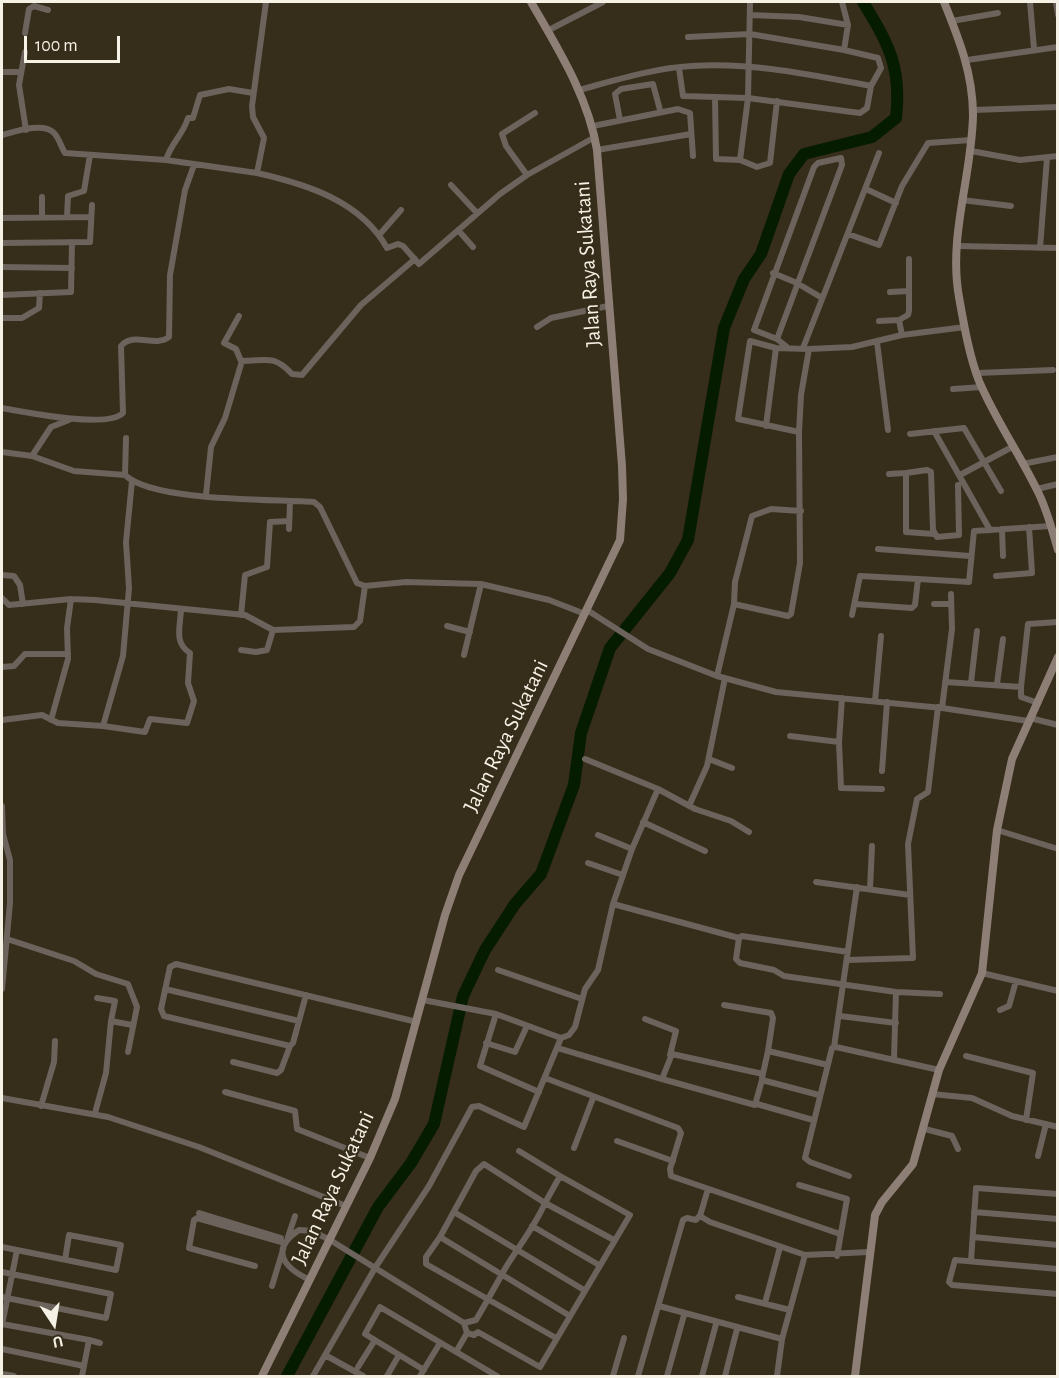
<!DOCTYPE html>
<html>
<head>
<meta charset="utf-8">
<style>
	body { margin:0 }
	#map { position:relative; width:1059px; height:1378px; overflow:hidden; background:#372d1b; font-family:"Alegreya Sans",sans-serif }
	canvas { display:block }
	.frame { position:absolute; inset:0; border:3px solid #f6f1e5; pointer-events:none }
	.north { position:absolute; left:24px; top:1294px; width:60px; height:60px; -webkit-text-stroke:4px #372d1b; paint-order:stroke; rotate:168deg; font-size:16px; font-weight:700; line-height:24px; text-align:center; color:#f6f1e5 }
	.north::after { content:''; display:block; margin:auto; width:21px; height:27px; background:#f6f1e5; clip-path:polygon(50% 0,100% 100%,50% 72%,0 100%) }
	.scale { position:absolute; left:24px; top:36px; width:96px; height:27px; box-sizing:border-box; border:3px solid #f6f1e5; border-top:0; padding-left:8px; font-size:18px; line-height:21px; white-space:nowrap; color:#f6f1e5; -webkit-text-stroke:4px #372d1b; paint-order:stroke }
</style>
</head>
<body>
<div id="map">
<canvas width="1059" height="1378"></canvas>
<div class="frame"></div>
<div class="north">U</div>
<div class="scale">100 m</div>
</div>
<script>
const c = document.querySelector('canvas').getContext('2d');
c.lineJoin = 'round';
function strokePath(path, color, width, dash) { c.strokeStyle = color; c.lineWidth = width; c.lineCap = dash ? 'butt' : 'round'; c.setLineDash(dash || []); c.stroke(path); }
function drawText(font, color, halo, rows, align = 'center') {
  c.font = font + ' "Alegreya Sans",sans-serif'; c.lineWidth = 4.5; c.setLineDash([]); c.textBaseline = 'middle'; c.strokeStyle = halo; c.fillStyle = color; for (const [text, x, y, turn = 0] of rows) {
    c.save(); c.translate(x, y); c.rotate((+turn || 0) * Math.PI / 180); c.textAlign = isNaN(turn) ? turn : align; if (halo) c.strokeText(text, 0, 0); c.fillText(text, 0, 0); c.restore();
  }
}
const river = new Path2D(`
	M 287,1376 L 378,1207 L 411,1163 L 434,1124 L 463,996 L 485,950 L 515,904 L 541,874 L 574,785 L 581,733 L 610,648 L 670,573 L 688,540 L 724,328 L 744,279 L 761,254 L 789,174 L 804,154 L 872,137 L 896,118 C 902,67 888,43 863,2`);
const street = new Path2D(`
	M 1030,2 L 1034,49
	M 1056,2 L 1058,15
	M 750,15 L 799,17 L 848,25
	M 952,21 L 998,13
	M 547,31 L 603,2
	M 25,33 L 29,9 L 34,6 L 48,10
	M 688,37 L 750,34 L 844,50 L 848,25 L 842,2
	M 25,52 L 19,85 L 26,130
	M 967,60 L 1058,47
	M 679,68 L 683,96 L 748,98 L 852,112 L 860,113 L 867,108 L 871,86
	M 2,72 L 20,72
	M 579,90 C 616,80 654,68 692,66 C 753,62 812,75 871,86 L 881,68 L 878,58 L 844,50
	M 715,97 L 716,159 L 740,160 L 757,167 L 770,163 L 777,101
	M 973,110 L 1058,107
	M 620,120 L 615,94 L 621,89 L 653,84 L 660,110
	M 593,126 L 678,109 L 690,113 L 693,156
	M 2,135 C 14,132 42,122 53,132 C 59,137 61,147 65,153 L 166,160 L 257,173 L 264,138 L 253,117 L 252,106 L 266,2
	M 597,150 L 691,134
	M 971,151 L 1020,160 L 1058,156
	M 166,160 C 171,143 183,135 188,118 L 193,118 L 200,95 L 229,89 L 253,93
	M 740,160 L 748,98 L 750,2
	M 257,173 C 306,184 361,201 387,248 L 398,244 L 403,246 L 419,264 L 500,194 L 527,175 L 595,137
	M 527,175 L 506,146 L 502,134 L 535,113
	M 451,185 L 477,213
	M 866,189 L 896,203
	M 42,197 L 42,217
	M 962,200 L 1011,206
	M 67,217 L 68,196 L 84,191 L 90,155
	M 2,218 L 91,217
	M 458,230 L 473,247
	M 380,234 L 401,210
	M 848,234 L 879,245 L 902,186 L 928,143 L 971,140
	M 2,243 L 90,242 L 92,205
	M 957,246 L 1058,248
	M 1040,248 L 1047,158
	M 2,267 L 72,268
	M 773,273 L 797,283 L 822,298
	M 890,292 L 909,291
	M 2,295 L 71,292 L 72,242
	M 239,316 L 224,343 L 236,349 L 241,361 C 266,361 273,354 292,374 L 302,375 L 361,305 L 415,259
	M 2,318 L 22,318 L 39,308 L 40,293
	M 879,321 L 899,320
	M 537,327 L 551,318 L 608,306
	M 902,335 L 899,320 L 908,315 L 909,311 L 909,259
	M 777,339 L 754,330 L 814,167 L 818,163 L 841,158 L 842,165 L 777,339 L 787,347
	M 877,342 L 888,430
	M 803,348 L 879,153
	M 977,373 L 1053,370
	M 953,389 L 982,387
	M 2,408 C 24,412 108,429 123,413 L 121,346 C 133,331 155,348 169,337 L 170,275 L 185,190 L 194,165
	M 766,426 L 776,348
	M 934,431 L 990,530
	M 799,432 L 738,419 L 750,341 L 776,348 L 807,349
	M 910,434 L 964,428 L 1001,491
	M 2,452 L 32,456 L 74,471 L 125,475 C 153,502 273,499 314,502 L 320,507 L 357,583 L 365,586 L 406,582 L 481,584 L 549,600 L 585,614
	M 32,456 L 51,427 L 69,420
	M 1022,464 L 1058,457
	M 889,474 L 906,473
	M 125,475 L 126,438
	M 960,475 L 1012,447
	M 132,481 L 126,542 L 129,588 L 123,656 L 103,726 L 145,732 L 150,719 L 187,723 L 194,701 L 188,683 L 190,653 C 174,643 180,628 181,610
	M 1037,489 L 1058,484
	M 206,495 L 211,447 L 225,418 L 242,361
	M 289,529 L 290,502
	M 1002,529 L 1003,556
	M 934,534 L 906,532 L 906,473 L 927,470 L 931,472 L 933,530 L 937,537 L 959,535 L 958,485
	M 878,549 L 970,556
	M 2,575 L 14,576 L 20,585 L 23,604
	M 996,576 L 1032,573 L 1029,527
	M 2,598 L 9,605 L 71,599 L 95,600 L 245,615 L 273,630 L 354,627 L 360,621 L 365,586
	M 734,604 L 735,582 L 752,516 L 771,509 L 801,511
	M 855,604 L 912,608 L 915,605 L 918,579 L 969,582 L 974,531 L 1051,526
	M 934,604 L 951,604
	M 587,610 L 648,649 L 717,676 L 776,692 L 942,708 L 1028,721
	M 241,615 L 245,575 L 267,567 L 270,522 L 289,521
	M 852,615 L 860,576 L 918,579
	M 447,626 L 470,632
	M 241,650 L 256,652 L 267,650 L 273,630
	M 464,655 L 481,584
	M 2,667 L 14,666 L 25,654 L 68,654
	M 717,676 L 734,604 L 788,616 L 791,614 L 800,563 L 799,432 L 801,395 L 809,349 L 852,347 L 902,335 L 965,327
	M 945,682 L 1021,687 L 1021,697 L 1038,703
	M 971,683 L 977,631
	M 997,684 L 1003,639
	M 1021,687 L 1028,624 L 1058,622
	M 842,698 L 839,742 L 841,788 L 882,789
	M 875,701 L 881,636
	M 942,708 L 952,629 L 951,594
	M 1030,718 L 1058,725
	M 2,720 L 42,715 L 58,723 L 103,726
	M 51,720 L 68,659 L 67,628 L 71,599
	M 790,736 L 839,742
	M 585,759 L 658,789
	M 709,759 L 732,768
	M 882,771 L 887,702
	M 2,806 L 3,834 L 10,860 L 10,903 L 2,989
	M 689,806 L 707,766 L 725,678
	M 643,822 L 705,851
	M 997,830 L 1058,849
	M 598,835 L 632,849
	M 588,863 L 623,875
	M 816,882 L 910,895
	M 870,889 L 872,846
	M 613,904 L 739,938
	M 7,939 L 74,961 L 96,974 L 128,984 L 137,1007 L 128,1052
	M 848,952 L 742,936 L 739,938 L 736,959 L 740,963 L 774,970 L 784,976 L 896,992 L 894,1059
	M 847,960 L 913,958 L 908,844 L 917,799 L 928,792 L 938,707
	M 498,970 L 582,999
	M 982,973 L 1058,991
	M 165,989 L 299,1021
	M 896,992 L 940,994
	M 306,995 L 293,1043 L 290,1046 L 164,1016 L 161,1009 L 170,967 L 176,964 L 417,1022
	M 97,998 L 115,1001 L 111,1021 L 132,1025
	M 423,1000 L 496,1014 L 561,1038
	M 724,1005 L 771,1013 L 773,1018 L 768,1051
	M 1000,1010 L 1009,1006 L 1016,981
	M 496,1014 L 480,1066 L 539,1092
	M 840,1016 L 896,1023
	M 645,1019 L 676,1031 L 670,1055
	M 486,1043 L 515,1052 L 527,1026
	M 834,1047 L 857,887
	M 558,1048 L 662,1079 L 672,1054 L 763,1074
	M 966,1056 L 1033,1073 L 1026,1120
	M 233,1062 L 277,1073 L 281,1070 L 290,1046
	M 545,1078 L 678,1128 L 681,1133 L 670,1169 L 671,1176 L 840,1234
	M 762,1078 L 768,1051 L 828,1065
	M 662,1079 L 755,1105 L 762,1080 L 819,1095
	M 225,1092 L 295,1111 L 297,1129 L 370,1158
	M 932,1094 L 972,1098 L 1012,1116 L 1058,1127
	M 2,1098 L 108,1117 L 199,1147 L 346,1206
	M 757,1104 L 813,1120
	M 41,1106 L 54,1062 L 55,1041
	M 95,1113 L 106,1073 L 111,1021
	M 925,1129 L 952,1136 L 958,1149
	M 617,1141 L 673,1161
	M 574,1148 L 593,1098
	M 519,1151 L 560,1176 L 545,1203 L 614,1240
	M 1038,1156 L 1046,1124
	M 849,1176 L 810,1162 L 805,1158 L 832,1048 L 836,1047 L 939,1070
	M 799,1185 L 847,1199 L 837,1256
	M 708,1189 L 700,1216 L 710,1222 L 805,1255 L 869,1252
	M 454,1212 L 584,1290
	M 974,1212 L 1058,1219
	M 199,1213 L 281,1238
	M 532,1226 L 599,1265
	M 288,1237 L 295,1216
	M 440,1237 L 426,1257 L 426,1264 L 556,1338
	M 973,1237 L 1058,1245
	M 2,1247 L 116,1270 L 121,1245 L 69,1235 L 65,1260
	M 971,1261 L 976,1188 L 1058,1194
	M 255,1266 L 189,1248 L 194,1220 L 197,1218 L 285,1243
	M 1058,1269 L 955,1260 L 949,1282 L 952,1285 L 1058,1294
	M 2,1272 L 111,1294 L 106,1318 L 2,1297
	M 310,1280 C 284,1268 269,1250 299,1230 L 312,1231 L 330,1240 L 464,1323 L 476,1320 C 486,1303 496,1285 506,1267 C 519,1246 535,1226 545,1203 L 484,1164 L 476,1171 L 440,1237 L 570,1316
	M 272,1286 L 282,1253
	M 738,1297 L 790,1310
	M 765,1303 L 780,1247
	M 659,1306 L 782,1339
	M 464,1323 L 467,1333 L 474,1335 L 478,1332 L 540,1367 L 630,1215 L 560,1176
	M 2,1324 L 89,1340 L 82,1376
	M 2,1325 L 17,1250
	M 89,1340 L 100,1343
	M 2,1349 L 84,1366
	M 456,1352 L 467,1333
	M 325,1355 L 363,1376
	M 358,1367 L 375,1340
	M 424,1370 L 365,1334 L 380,1307 L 497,1376
	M 2,1374 L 14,1376
	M 313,1376 L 375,1268 L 429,1186 L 472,1107 L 479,1106 L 524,1127 L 561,1038 L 569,1035 L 575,1027 L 585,989 L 598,970 L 613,904 L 632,849 L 658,789 L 695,809 L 731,821 L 749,832
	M 387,1376 L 399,1355
	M 420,1376 L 440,1343
	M 613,1376 L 624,1338
	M 638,1376 L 683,1220 L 687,1218 L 696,1220 L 700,1215
	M 667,1376 L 684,1315
	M 702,1376 L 716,1324
	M 725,1376 L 737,1329
	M 777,1376 L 782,1339 L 805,1255`);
const secondary = new Path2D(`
	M 944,2 C 959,39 973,74 973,115 C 972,176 948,236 959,297 C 964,325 969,355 979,381 C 995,419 1019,453 1037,490 C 1047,509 1052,530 1058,550
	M 262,1376 L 370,1158 L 395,1099 L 445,915 L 459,875 L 620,540 L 623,499 L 622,466 L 597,150 C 588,96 558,49 531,2
	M 855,1376 L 875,1215 L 882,1202 L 913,1164 L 939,1070 L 982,973 L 997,830 L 1012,759 L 1058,657`);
const streetNames = [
	["Jalan Raya Sukatani",588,264,-94],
	["Jalan Raya Sukatani",506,736,-64],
	["Jalan Raya Sukatani",333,1188,-65]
];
strokePath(river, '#061c00', 12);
strokePath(street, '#6b635c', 6);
strokePath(secondary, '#8d7f75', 8);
drawText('22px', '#f6f1e5', '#372d1b', streetNames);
</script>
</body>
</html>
